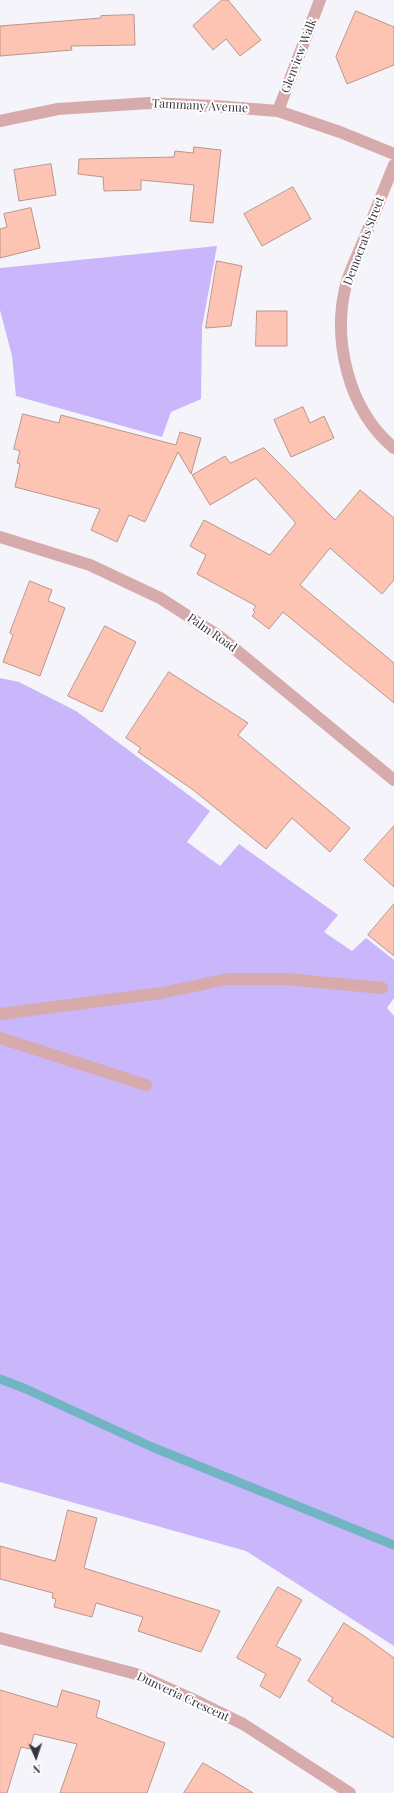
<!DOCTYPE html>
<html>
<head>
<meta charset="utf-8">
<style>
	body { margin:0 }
	#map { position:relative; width:394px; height:1793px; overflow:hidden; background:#f5f4fa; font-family:"Playfair Display",serif }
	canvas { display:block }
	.north { position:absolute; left:16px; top:1737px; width:40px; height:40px; -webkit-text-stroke:3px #fff; paint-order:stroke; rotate:177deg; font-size:11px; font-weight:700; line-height:16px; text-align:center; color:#373441 }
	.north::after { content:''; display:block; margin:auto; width:14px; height:18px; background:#373441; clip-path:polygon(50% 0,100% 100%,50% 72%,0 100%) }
</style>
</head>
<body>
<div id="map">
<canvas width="394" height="1793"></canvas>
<div class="north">N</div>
</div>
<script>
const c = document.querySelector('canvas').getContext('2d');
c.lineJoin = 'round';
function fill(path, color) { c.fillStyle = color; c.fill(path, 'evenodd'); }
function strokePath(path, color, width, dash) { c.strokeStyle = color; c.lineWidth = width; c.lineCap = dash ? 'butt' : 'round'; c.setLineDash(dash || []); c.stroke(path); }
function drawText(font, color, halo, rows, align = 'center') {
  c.font = font + ' "Playfair Display",serif'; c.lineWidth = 4; c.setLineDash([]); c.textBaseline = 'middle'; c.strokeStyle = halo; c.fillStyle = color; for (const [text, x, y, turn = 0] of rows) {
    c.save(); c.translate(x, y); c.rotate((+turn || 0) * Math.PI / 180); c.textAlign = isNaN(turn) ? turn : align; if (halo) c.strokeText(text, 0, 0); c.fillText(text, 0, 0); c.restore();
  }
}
const green = new Path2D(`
	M 217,246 L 202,327 L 201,399 L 171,412 L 162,437 L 16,396 L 12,356 L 0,310 L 0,268 Z
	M 0,678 L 19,682 L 76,711 L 210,811 L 187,842 L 220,866 L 239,844 L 338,915 L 324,932 L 352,951 L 366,938 L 394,960 L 394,998 L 387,1008 L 394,1016 L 394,1646 L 246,1551 L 0,1482 Z`);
const stream = new Path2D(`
	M 0,1379 L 26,1389 L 152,1447 L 394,1545`);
const building = new Path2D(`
	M 222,0 L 228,0 L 261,40 L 240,56 L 226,39 L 213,50 L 193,26 Z
	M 356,11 L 394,27 L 394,65 L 347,84 L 336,57 Z
	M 134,15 L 135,45 L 71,46 L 72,50 L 0,56 L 0,26 L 101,18 L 101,16 Z
	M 194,147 L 221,150 L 213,223 L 190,221 L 194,185 L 141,180 L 141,190 L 104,191 L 103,177 L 78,174 L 79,159 L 174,157 L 175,151 L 193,153 Z
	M 51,164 L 56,195 L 19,201 L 14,170 Z
	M 293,187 L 311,219 L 262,246 L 244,214 Z
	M 31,208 L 40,248 L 0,258 L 0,229 L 7,227 L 4,214 Z
	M 217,261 L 242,266 L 231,326 L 206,328 Z
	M 257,311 L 287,311 L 287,346 L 256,346 Z
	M 303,407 L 310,423 L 324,416 L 334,438 L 291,457 L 274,420 Z
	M 23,414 L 59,423 L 61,415 L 176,445 L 180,432 L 201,438 L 191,474 L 178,452 L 145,522 L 129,515 L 117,542 L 91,530 L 100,509 L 15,487 L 20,464 L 17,463 L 20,451 L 14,449 Z
	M 264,448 L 335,520 L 360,490 L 394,518 L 394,580 L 382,594 L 330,548 L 300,585 L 394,663 L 394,703 L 283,612 L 269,629 L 252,616 L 255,612 L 253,610 L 256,606 L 197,574 L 206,555 L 190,546 L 204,520 L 270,555 L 295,524 L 295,522 L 256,478 L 210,505 L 192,475 L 225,456 L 230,463 Z
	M 30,581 L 52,590 L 48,601 L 65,608 L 40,676 L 3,662 L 13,635 L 10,633 Z
	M 105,626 L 136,642 L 102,712 L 68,696 Z
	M 169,672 L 248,723 L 238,735 L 350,828 L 330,852 L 292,818 L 266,849 L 192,789 L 138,752 L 141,748 L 126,738 Z
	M 394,826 L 394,887 L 364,860 Z
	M 394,904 L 394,956 L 368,935 Z
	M 68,1510 L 97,1518 L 84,1568 L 220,1611 L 201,1652 L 138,1631 L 143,1617 L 96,1603 L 92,1617 L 54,1607 L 56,1599 L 52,1598 L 53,1593 L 0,1579 L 0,1546 L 55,1561 Z
	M 278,1587 L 302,1600 L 276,1646 L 301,1659 L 280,1698 L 260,1686 L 266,1674 L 237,1658 Z
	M 344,1623 L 364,1636 L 394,1658 L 394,1738 L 331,1701 L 333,1698 L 308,1681 Z
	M 0,1690 L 57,1707 L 62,1690 L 100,1701 L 96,1717 L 165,1743 L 147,1793 L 60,1793 L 77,1744 L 34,1734 L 30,1749 L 21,1747 L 7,1793 L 0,1793 Z
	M 203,1763 L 219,1772 L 253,1793 L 184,1793 Z`);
const service = new Path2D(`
	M 0,1014 L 161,993 L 228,979 L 286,979 L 382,988
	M 0,1038 L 146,1085`);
const minor = new Path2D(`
	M 278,111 L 320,0
	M 0,121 L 58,109 L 149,103 L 215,106 L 278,111 L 340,132 L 394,154
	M 394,165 C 383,191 373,218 362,244 C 357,256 351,269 347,281 C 331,338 348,410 394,448
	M 0,537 L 90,565 L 160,598 L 219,636 L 394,780
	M 0,1638 L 136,1674 L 192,1699 L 243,1724 L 350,1793`);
const streetNames = [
	["Glenview Walk",299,56,-69],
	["Tammany Avenue",200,106,3],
	["Democrats Street",364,241,-69],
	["Palm Road",212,633,35],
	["Dunveria Crescent",183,1697,25]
];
fill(green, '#c9b6fb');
strokePath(stream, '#72b5c2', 9);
fill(building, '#fdc4b4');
strokePath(building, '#b9968c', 1);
strokePath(service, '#d7abab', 12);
strokePath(minor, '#d7abab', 12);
drawText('12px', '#373441', '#fff', streetNames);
</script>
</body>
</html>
